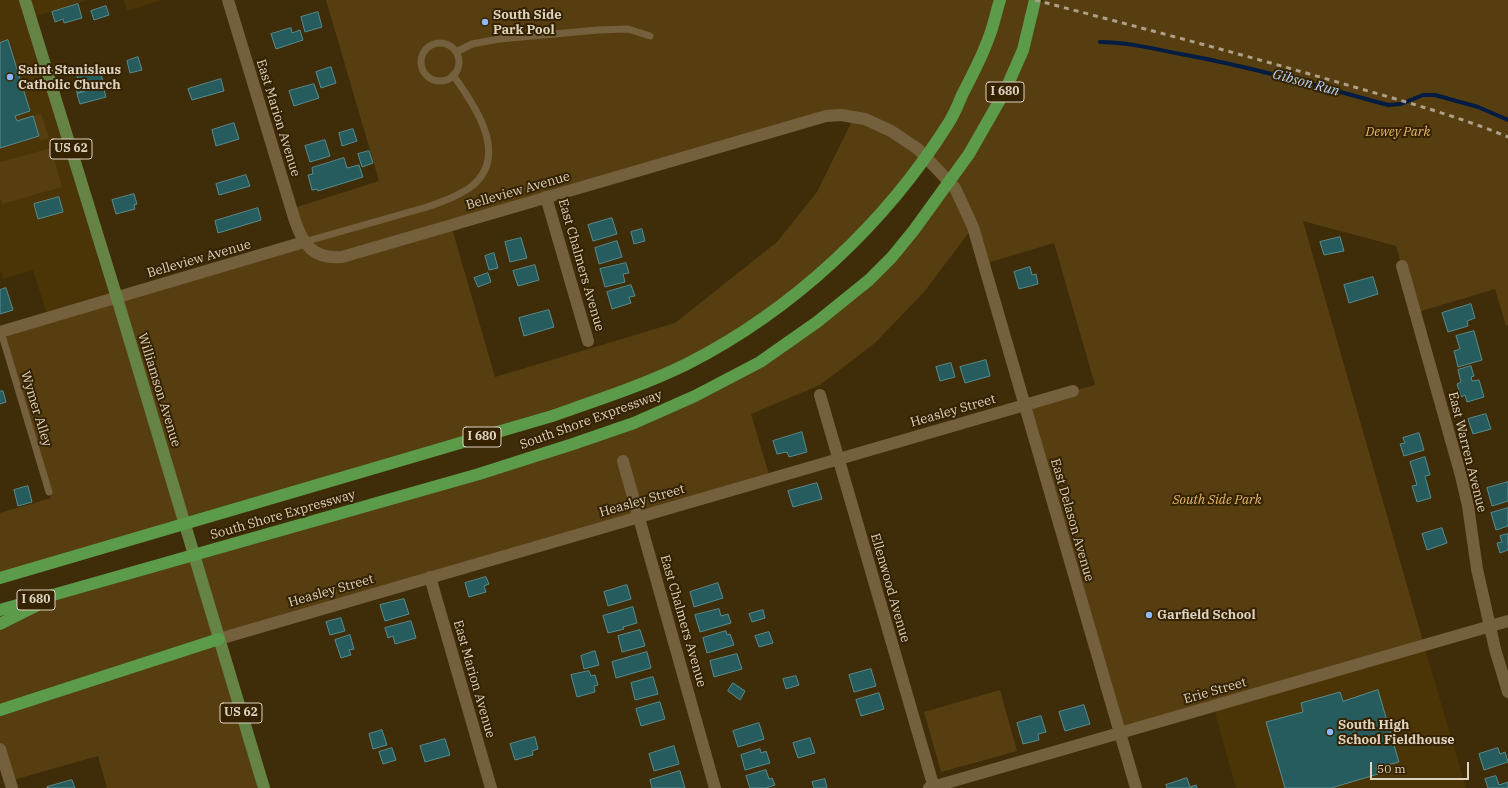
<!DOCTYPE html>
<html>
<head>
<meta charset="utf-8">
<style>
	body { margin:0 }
	#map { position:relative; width:1508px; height:788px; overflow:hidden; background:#3f2c08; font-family:"IBM Plex Serif",serif }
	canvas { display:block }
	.scale { position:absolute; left:1370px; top:762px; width:99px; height:18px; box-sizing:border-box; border:2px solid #ded2c0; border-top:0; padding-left:5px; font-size:12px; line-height:14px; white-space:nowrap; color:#ded2c0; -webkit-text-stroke:3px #342200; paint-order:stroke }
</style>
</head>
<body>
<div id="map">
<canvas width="1508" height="788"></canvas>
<div class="scale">50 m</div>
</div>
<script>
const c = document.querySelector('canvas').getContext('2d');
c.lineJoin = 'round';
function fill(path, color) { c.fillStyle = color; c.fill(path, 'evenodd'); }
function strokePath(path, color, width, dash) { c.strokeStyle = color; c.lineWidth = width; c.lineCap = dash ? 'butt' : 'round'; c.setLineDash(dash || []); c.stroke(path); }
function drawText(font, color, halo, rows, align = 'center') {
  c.font = font + ' "IBM Plex Serif",serif'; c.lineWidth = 4; c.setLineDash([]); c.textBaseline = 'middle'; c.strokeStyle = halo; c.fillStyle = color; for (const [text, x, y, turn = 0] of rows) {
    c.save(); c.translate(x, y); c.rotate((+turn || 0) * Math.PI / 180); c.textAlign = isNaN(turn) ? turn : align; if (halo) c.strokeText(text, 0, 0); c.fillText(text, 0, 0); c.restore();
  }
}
const built = new Path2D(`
	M 0,0 L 89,0 L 30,18 L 117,298 L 48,318 L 33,270 L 3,279 L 0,269 Z
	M 124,0 L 162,0 L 127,11 Z
	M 1424,645 L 1466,788 L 1236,788 L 1213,706 Z`);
const green = new Path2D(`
	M 326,0 L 1035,0 L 1043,2 L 1044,0 L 1508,0 L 1508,325 L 1506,326 L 1495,289 L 1415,313 L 1396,246 L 1303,221 L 1424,645 L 1119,733 L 1024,405 L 1095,385 L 1054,243 L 984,264 L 973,227 L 924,292 L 875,343 L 820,385 L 751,414 L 770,478 L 219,638 L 258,788 L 107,788 L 98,756 L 10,781 L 0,749 L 0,610 L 573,444 L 724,382 L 869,280 L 949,182 L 925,156 L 906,185 L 792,297 L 655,378 L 0,578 L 0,513 L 51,498 L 1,332 L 304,242 L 291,209 L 379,181 ZM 841,115 L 854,117 L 817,192 L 777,242 L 675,323 L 495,377 L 451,225 Z
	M 41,113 L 49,138 L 40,141 L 33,116 Z
	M 51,148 L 62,187 L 2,204 L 0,199 L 0,162 Z
	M 1000,690 L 1017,751 L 941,772 L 924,712 Z`);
const stream = new Path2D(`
	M 1100,42 C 1128,42 1154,49 1181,54 C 1251,67 1319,86 1388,105 L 1401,104 L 1423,95 L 1435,95 L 1478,107 L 1508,120`);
const building = new Path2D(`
	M 78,4 L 82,18 L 64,23 L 63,19 L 55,22 L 52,12 Z
	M 106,6 L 109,15 L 94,20 L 91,11 Z
	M 318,12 L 322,27 L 305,32 L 301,17 Z
	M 291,28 L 292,33 L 300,30 L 303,40 L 276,49 L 271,34 Z
	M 8,40 L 30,111 L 15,116 L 17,121 L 33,116 L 39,136 L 0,148 L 0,43 Z
	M 138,57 L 142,70 L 130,73 L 127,61 Z
	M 94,66 L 95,72 L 100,71 L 104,85 L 77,93 L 74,82 L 78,80 L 76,72 Z
	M 331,67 L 336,83 L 321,88 L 316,72 Z
	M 221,79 L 224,91 L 192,100 L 188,89 Z
	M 314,84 L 319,98 L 294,106 L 289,91 Z
	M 103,86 L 106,97 L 80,104 L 77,94 Z
	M 234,123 L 239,139 L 216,146 L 212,130 Z
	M 353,129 L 357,141 L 342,146 L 339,133 Z
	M 325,140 L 330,156 L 310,162 L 305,146 Z
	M 369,151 L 373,163 L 362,167 L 358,154 Z
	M 344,158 L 347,168 L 359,165 L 363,177 L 318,191 L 317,189 L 312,190 L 308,175 L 313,174 L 312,168 Z
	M 246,175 L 250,186 L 219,195 L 216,184 Z
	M 134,194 L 137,204 L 134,205 L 135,209 L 116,214 L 112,200 Z
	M 59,197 L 63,212 L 38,219 L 34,204 Z
	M 258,208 L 261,220 L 218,233 L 215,221 Z
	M 612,218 L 617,234 L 593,241 L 588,225 Z
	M 642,229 L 645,241 L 634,244 L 631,232 Z
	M 1340,237 L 1344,251 L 1324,255 L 1320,242 Z
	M 521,238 L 527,258 L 510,262 L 505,242 Z
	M 617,241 L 622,257 L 599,264 L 595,248 Z
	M 494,253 L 498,268 L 489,270 L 485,256 Z
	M 626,263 L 629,273 L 623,274 L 625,282 L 605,287 L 600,269 Z
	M 535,265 L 539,280 L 518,286 L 513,271 Z
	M 1030,267 L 1032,275 L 1036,274 L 1038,284 L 1019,289 L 1014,272 Z
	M 488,273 L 491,282 L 478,287 L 474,278 Z
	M 1373,277 L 1378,294 L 1349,303 L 1344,285 Z
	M 631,285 L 635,296 L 629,297 L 631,303 L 612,309 L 607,292 Z
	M 6,288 L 13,310 L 0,314 L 0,290 Z
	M 1471,304 L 1475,318 L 1467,321 L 1468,326 L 1448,332 L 1442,313 Z
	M 549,310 L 554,327 L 524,336 L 519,318 Z
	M 1474,331 L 1482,360 L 1458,367 L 1454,351 L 1460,349 L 1456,336 Z
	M 986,360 L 990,376 L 965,383 L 960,367 Z
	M 951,363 L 955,377 L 940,381 L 936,367 Z
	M 1471,366 L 1474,376 L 1471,377 L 1472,381 L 1479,380 L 1484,397 L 1467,402 L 1465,395 L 1461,397 L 1457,384 L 1461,382 L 1458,370 Z
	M 0,391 L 3,391 L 6,402 L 0,404 Z
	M 1486,414 L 1491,429 L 1473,434 L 1468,419 Z
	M 802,432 L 807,452 L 789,457 L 787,452 L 777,454 L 773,441 Z
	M 1419,433 L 1424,450 L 1404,456 L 1400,444 L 1405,443 L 1403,438 Z
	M 1425,457 L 1430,475 L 1425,476 L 1431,498 L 1417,502 L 1412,486 L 1417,485 L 1410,462 Z
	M 1508,482 L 1508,501 L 1492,506 L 1487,488 Z
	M 817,483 L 822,499 L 793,507 L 788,491 Z
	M 28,486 L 32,502 L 18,506 L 14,490 Z
	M 1508,508 L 1508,526 L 1496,530 L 1491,513 Z
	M 1442,528 L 1447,543 L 1427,550 L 1422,534 Z
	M 1508,534 L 1508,550 L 1500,553 L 1497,543 L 1502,542 L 1500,536 Z
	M 486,577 L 489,584 L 484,586 L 486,592 L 469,597 L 465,583 Z
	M 718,583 L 723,598 L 694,607 L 690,592 Z
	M 627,585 L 631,599 L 608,606 L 604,592 Z
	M 404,599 L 409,614 L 385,621 L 380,605 Z
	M 633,607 L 637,623 L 623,627 L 624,629 L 608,633 L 603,616 Z
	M 719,609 L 721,616 L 728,614 L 731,623 L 700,632 L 695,615 Z
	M 763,610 L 765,618 L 752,622 L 749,614 Z
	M 341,618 L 345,631 L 330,635 L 326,622 Z
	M 411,621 L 416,638 L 395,644 L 393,636 L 388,638 L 385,628 Z
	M 640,630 L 645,646 L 622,652 L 618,636 Z
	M 726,631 L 727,635 L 730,634 L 734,645 L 707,653 L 703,638 Z
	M 769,632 L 773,643 L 759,647 L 755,636 Z
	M 350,635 L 354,649 L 349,650 L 351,655 L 341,658 L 335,640 Z
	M 595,651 L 599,665 L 584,669 L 581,656 Z
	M 647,652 L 651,668 L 616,678 L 612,662 Z
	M 737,654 L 742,669 L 714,677 L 710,661 Z
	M 871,669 L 876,686 L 854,692 L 849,675 Z
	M 589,671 L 591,676 L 595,675 L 598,685 L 594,686 L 595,692 L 577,697 L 571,675 Z
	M 796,676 L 799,685 L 786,689 L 783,679 Z
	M 653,677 L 658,694 L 635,700 L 631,683 Z
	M 733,683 L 745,691 L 740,700 L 728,691 Z
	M 1378,690 L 1399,762 L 1376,768 L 1378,774 L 1331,788 L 1285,788 L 1266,722 L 1303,712 L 1301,703 L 1340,692 L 1343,701 Z
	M 879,693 L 884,709 L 861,716 L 856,700 Z
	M 660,702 L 665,719 L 641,726 L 636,709 Z
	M 1084,705 L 1090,724 L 1065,731 L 1059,712 Z
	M 1041,716 L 1046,732 L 1038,734 L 1039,740 L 1023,744 L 1017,723 Z
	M 759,723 L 764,739 L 738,747 L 733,731 Z
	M 382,730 L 387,745 L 373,749 L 369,734 Z
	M 535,737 L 538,749 L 532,751 L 533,755 L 515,760 L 510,744 Z
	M 810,738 L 815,753 L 798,758 L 793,743 Z
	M 445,739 L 450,755 L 425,762 L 420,746 Z
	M 674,746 L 679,764 L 654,771 L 649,754 Z
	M 392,748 L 396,760 L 383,764 L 379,752 Z
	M 1498,748 L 1500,754 L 1505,752 L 1508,762 L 1484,770 L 1479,754 Z
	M 760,749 L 761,753 L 766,751 L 770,763 L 745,770 L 741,755 Z
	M 766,770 L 769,779 L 772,778 L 775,785 L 766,788 L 750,788 L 746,776 Z
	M 680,771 L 685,788 L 652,788 L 650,780 Z
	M 1496,776 L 1499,785 L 1508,782 L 1508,788 L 1488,788 L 1485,779 Z
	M 1187,778 L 1190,787 L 1196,785 L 1197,788 L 1167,788 L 1166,785 Z
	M 825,779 L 827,788 L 814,788 L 812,782 Z
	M 72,780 L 75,788 L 48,788 L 47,787 Z`);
const lane = new Path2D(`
	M421 62a19 19 0 1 1 38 0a19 19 0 1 1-38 0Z
	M 456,52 L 472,44 L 499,39 L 598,30 L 628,29 L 650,36
	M 304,242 L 427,207 C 442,202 459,196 472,186 C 510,155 474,104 453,75
	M 1,332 L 49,492`);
const street = new Path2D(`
	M 228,0 L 295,221 C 304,246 313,259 342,257 L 826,116 L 841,115 L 865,119 L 891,131 L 918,149 L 955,188 L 973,227 L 1136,788
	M 546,197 L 588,341
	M 1402,266 L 1461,476 L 1468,506 L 1477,569 L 1495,649 L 1508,692
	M 0,332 L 304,242
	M 820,395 L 934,788
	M 623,461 L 715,788
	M 430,577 L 491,788
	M 219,639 L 1073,391
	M 0,749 L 12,788
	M 929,788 L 1508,621`);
const primary = new Path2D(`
	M 25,0 L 117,298 L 264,788`);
const highway = new Path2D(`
	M 0,578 L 552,416 C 598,400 644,385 687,364 C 793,310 885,224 948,124 C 954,115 958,105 962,95 C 972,76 982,57 989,37 C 994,25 996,12 1000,0
	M 0,610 L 479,474 L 573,444 L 634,423 L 695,396 L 760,362 L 817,322 L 869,280 L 892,257 L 914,230 L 969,154 L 1005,91 L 1023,50 L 1035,0
	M 0,624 L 40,604
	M 0,710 L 219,639`);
const rail = new Path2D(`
	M 1035,0 C 1138,27 1242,54 1344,84 C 1399,100 1455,115 1508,137`);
const markers = [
	[485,22,4,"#8db9fc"],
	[10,77,4,"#8db9fc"],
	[1149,615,4,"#8db9fc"],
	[1330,732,4,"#8db9fc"]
];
const shields = [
	[1005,92,38],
	[71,149,42],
	[482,437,38],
	[36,600,38],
	[241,713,42]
];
const shieldNames = [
	["I 680",1005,92],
	["US 62",71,149],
	["I 680",482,437],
	["I 680",36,600],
	["US 62",241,713]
];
const poiNames = [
	["South Side",493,15],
	["Park Pool",493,30],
	["Saint Stanislaus",18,70],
	["Catholic Church",18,85],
	["Garfield School",1157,615],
	["South High",1338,725],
	["School Fieldhouse",1338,740]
];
const streetNames = [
	["East Marion Avenue",278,118,73],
	["Belleview Avenue",518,191,-16],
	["Belleview Avenue",199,259,-16],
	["East Chalmers Avenue",581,265,74],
	["Williamson Avenue",159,390,73],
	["Wymer Alley",36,409,73],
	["Heasley Street",953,411,-16],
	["South Shore Expressway",591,420,-20],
	["East Warren Avenue",1467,452,76],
	["Heasley Street",642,501,-16],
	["South Shore Expressway",283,515,-16],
	["East Delason Avenue",1072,520,74],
	["Ellenwood Avenue",890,588,74],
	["Heasley Street",331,591,-16],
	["East Chalmers Avenue",683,621,74],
	["East Marion Avenue",474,679,74],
	["Erie Street",1215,691,-16]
];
const parkNames = [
	["Dewey Park",1398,132],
	["South Side Park",1217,500]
];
const waterNames = [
	["Gibson Run",1306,83,15]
];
fill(built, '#4b3406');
fill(green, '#563e11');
strokePath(stream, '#031c43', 4);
fill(building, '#275c5f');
strokePath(building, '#578c8f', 1);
strokePath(lane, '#75603e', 7);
strokePath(street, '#75603e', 12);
strokePath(primary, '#658345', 12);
strokePath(highway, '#5b9b49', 12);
strokePath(rail, '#ae9f88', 3, [5, 5]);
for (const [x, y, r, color] of markers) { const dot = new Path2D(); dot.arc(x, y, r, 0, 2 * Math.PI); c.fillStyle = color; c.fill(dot); strokePath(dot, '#342200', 1.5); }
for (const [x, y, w] of shields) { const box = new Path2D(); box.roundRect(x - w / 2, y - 10, w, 20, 3); c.fillStyle = '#342200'; c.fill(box); strokePath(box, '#ded2c0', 1); }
drawText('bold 12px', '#ded2c0', null, shieldNames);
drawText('bold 13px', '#ded2c0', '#342200', poiNames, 'left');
drawText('13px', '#ded2c0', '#342200', streetNames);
drawText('italic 13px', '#e9ba6b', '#342200', parkNames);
drawText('italic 14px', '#b8d4fe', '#342200', waterNames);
</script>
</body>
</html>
